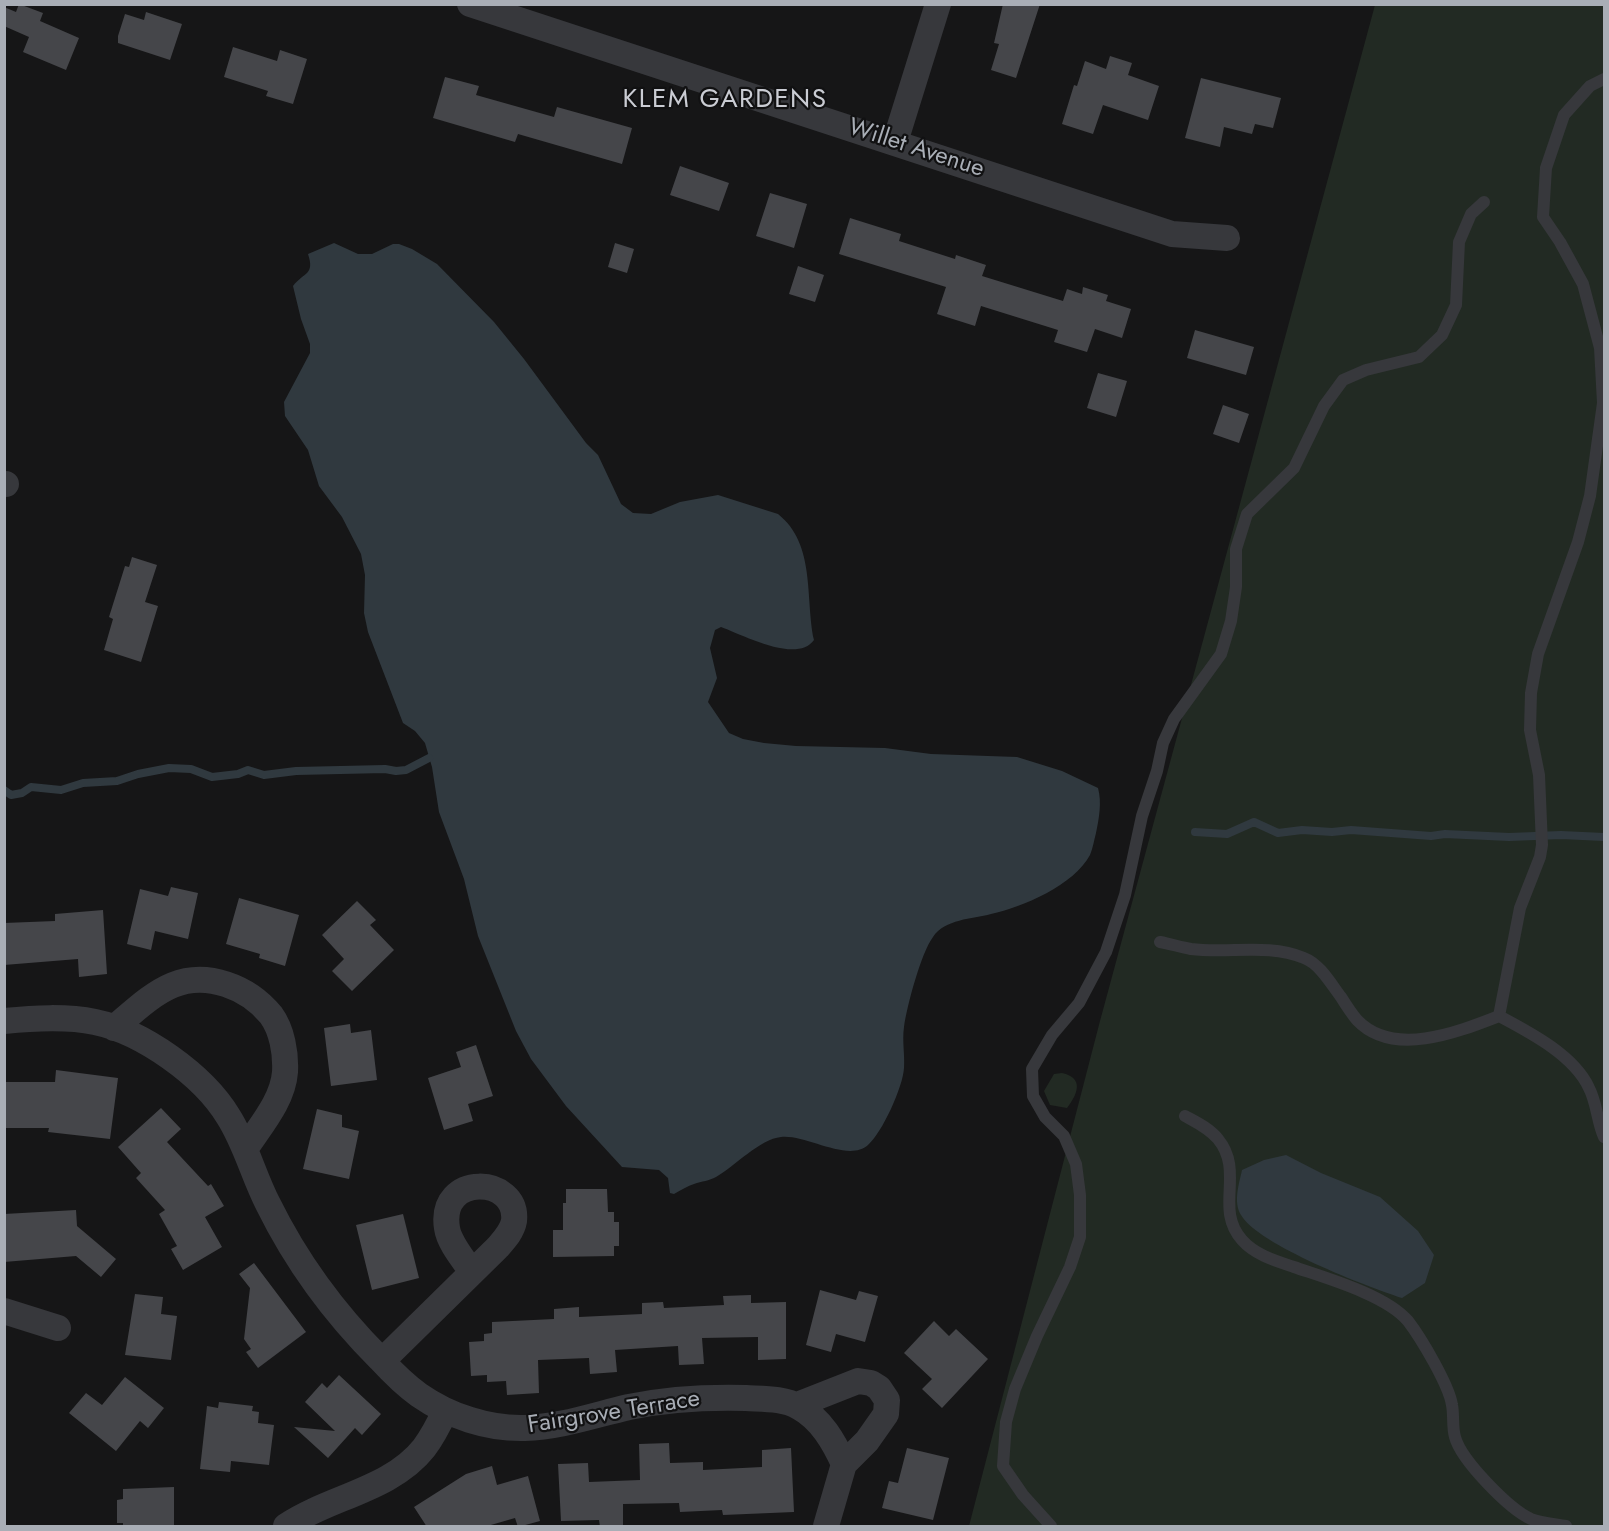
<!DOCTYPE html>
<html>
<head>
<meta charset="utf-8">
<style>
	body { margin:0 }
	#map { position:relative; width:1609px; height:1531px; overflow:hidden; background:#161617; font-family:Jost,sans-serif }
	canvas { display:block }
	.frame { position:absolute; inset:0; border:6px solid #a9aeb6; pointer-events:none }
</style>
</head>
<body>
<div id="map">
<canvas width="1609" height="1531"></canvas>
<div class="frame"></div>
</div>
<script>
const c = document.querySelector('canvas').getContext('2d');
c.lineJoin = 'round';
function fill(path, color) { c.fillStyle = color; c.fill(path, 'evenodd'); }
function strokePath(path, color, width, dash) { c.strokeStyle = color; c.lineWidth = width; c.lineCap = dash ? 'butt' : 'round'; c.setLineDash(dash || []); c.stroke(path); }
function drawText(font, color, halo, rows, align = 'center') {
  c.font = font + ' Jost,sans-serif'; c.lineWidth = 4.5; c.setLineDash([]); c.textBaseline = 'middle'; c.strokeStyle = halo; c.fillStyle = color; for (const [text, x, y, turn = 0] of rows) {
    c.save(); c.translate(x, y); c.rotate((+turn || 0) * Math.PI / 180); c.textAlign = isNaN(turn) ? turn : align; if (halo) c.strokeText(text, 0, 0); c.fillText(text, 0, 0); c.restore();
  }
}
const green = new Path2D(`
	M 1375,5 L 1604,5 L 1604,1526 L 969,1526 L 1100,1021 Z
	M 1062,1073 C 1085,1078 1077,1095 1067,1108 L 1050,1105 L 1044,1091 L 1054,1074 Z`);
const water = new Path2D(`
	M 334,243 L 358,254 L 372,254 L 393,244 L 399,244 L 412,249 L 437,264 L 494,322 L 524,359 L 586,443 L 598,455 L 621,504 L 633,513 L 651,514 L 680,502 L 718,495 L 778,514 C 816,544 805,598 814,640 C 797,664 743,635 721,627 L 715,630 L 710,648 L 717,678 L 708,702 L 729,733 L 743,739 L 764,743 L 796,746 L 885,748 L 931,754 L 1017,757 L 1062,771 L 1098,788 C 1102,802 1099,819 1096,833 C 1094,840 1093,848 1090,855 C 1074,885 1023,907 991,914 C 972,919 945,919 933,937 C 921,953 907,1006 904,1027 C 902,1041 905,1055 904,1068 C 903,1087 882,1133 868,1145 C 848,1163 806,1134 781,1137 C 760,1139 735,1166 716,1177 C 709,1181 702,1181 694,1184 C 688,1186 681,1190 674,1194 L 670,1193 L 668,1178 L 659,1170 L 622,1167 L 566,1106 L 531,1059 L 516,1031 L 478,936 L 464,879 L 439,812 L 432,767 L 425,743 L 415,731 L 403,723 L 368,632 L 364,613 L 365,575 L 361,554 L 342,517 L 319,486 L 308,450 L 285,416 L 284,402 L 310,353 L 310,344 L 301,319 L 293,286 C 304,272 315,275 308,254 Z
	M 1286,1155 L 1321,1173 L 1380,1197 L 1418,1231 L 1434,1255 L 1425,1283 L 1402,1298 C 1368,1287 1258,1245 1241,1215 C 1233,1202 1239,1184 1242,1170 L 1264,1160 Z`);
const stream = new Path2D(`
	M 4,790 L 11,795 L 22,793 L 31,787 L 61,790 L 83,783 L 117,781 L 138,774 L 169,768 L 191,769 L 212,777 L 238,774 L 248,770 L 264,775 L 296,771 L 385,769 L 396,771 L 406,770 L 429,758
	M 1195,832 L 1227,834 L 1254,822 L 1278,833 L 1302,830 L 1332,832 L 1351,830 L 1431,836 L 1445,834 L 1509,837 L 1561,835 L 1604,837`);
const building = new Path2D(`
	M 19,4 L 43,13 L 40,21 L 79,38 L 66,70 L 23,52 L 29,37 L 4,26 L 4,7 L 16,12 Z
	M 1003,4 L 1040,4 L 1016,78 L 991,70 L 999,44 L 994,43 Z
	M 146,12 L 182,24 L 170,60 L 118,43 L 118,36 L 125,14 L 144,20 Z
	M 233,47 L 277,61 L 280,50 L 307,59 L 293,104 L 266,96 L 268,91 L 224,77 Z
	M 1110,56 L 1132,63 L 1128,75 L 1159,86 L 1148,120 L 1103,105 L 1093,134 L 1062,124 L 1074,85 L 1077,86 L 1085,61 L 1106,69 Z
	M 445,77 L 479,86 L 476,95 L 554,117 L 557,107 L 632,128 L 622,164 L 518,134 L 515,142 L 433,118 Z
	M 1201,78 L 1281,98 L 1273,128 L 1255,124 L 1252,134 L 1224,127 L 1220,147 L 1185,138 Z
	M 680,166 L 729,183 L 719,211 L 670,195 Z
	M 770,193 L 807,204 L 794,248 L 756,236 Z
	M 850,218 L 901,234 L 899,241 L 955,259 L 956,255 L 986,265 L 982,276 L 1063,301 L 1067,289 L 1082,294 L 1083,287 L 1108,295 L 1106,301 L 1131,309 L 1122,338 L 1095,329 L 1087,352 L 1054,342 L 1058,330 L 981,306 L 975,326 L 937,314 L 946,287 L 839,254 Z
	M 615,243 L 634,249 L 627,273 L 608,267 Z
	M 798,266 L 824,275 L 815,302 L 789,294 Z
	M 1195,330 L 1254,347 L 1246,375 L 1187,358 Z
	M 1098,373 L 1127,381 L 1116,417 L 1087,408 Z
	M 1223,405 L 1249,414 L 1239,443 L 1213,434 Z
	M 132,557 L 157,565 L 145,602 L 158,606 L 141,662 L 104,650 L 113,619 L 109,617 L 125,566 L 129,567 Z
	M 171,887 L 198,893 L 188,939 L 155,931 L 151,950 L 127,944 L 140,889 L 168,896 Z
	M 239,898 L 299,915 L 285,966 L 259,958 L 260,954 L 226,944 Z
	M 357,901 L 376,920 L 370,925 L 394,950 L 352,991 L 332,971 L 344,959 L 322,935 Z
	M 103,910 L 107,974 L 79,977 L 78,959 L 4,965 L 4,923 L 55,921 L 55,914 Z
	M 350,1024 L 351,1033 L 371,1030 L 377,1080 L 331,1086 L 324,1028 Z
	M 476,1045 L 493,1096 L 468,1104 L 473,1121 L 444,1130 L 428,1078 L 461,1067 L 456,1052 Z
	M 56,1070 L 118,1078 L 110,1139 L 48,1132 L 49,1128 L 4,1128 L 4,1082 L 55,1082 Z
	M 161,1108 L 181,1129 L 167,1142 L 208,1186 L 211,1184 L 224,1206 L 205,1217 L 222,1247 L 183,1270 L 171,1249 L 177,1246 L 159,1214 L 165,1210 L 136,1178 L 141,1173 L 118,1147 Z
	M 317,1109 L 342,1115 L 342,1127 L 359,1131 L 349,1179 L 303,1169 Z
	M 566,1189 L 607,1189 L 608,1212 L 614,1212 L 614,1222 L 619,1222 L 619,1246 L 614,1246 L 614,1256 L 553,1257 L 553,1230 L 563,1230 L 563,1203 L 566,1203 Z
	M 76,1210 L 77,1226 L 116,1259 L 101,1277 L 76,1256 L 4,1262 L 4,1214 Z
	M 403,1214 L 419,1278 L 372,1290 L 356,1225 Z
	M 254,1263 L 306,1332 L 258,1368 L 246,1352 L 251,1349 L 244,1339 L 250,1288 L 239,1274 Z
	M 820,1290 L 856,1300 L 859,1291 L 878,1296 L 865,1342 L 836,1334 L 831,1352 L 806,1345 Z
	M 135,1294 L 163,1297 L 161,1314 L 177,1316 L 171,1360 L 125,1355 Z
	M 751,1295 L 751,1303 L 786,1302 L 786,1359 L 758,1360 L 758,1337 L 702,1338 L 704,1364 L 679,1365 L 678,1346 L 615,1350 L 617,1372 L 590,1374 L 589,1358 L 538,1360 L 539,1393 L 507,1395 L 506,1381 L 487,1382 L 487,1375 L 471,1376 L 469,1342 L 484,1341 L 484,1334 L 492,1333 L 492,1322 L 554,1319 L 554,1309 L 579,1307 L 579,1317 L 642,1314 L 642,1303 L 663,1302 L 664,1308 L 724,1305 L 723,1296 Z
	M 934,1321 L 949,1336 L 956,1329 L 988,1359 L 942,1408 L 922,1389 L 932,1379 L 904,1353 Z
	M 339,1375 L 381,1414 L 362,1435 L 355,1428 L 328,1458 L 294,1427 L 335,1431 L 305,1402 L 322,1383 L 327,1388 Z
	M 125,1377 L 164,1408 L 148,1428 L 140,1421 L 116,1451 L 69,1413 L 86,1393 L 102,1405 Z
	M 219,1402 L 253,1406 L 252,1411 L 259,1412 L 258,1423 L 274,1425 L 269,1465 L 231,1461 L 230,1472 L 200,1469 L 207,1406 L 218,1408 Z
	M 669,1443 L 670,1463 L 703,1462 L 703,1470 L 762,1467 L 762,1450 L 791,1448 L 794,1512 L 723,1515 L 722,1510 L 680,1512 L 679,1503 L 623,1504 L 623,1527 L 600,1527 L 599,1520 L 561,1521 L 558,1464 L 588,1463 L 589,1482 L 640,1480 L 639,1444 Z
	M 907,1448 L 949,1458 L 933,1520 L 882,1508 L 889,1481 L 898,1483 Z
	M 492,1466 L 497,1485 L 528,1476 L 540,1521 L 518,1527 L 515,1518 L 484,1527 L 427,1527 L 414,1507 L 466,1474 Z
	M 174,1487 L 174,1527 L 123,1527 L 123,1523 L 117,1523 L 117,1500 L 123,1499 L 123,1489 Z`);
const service = new Path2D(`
	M 1160,942 C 1170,944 1181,947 1191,949 C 1229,954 1267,943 1304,958 C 1320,964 1331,984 1341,997 C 1346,1005 1351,1013 1357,1020 C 1393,1058 1458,1032 1499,1016 C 1529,1032 1574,1055 1589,1088 C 1597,1103 1597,1122 1604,1137
	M 1499,1016 L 1520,908 L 1540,857 L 1542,845 L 1539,775 L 1530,730 L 1531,693 L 1538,654 L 1578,542 L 1590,496 L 1603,403 L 1600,348 L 1583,284 L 1560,242 L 1543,217 L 1546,168 L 1564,115 L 1590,86 L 1604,79
	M 1185,1116 C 1196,1122 1209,1128 1218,1139 C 1245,1172 1214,1209 1242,1240 C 1255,1255 1276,1261 1294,1267 C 1326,1278 1386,1295 1408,1321 C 1421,1338 1449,1385 1452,1405 C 1454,1415 1452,1427 1455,1437 C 1461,1460 1509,1509 1531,1519 C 1541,1523 1555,1524 1566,1526
	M 1051,1526 L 1023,1495 L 1003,1466 L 1006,1422 L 1015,1389 L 1037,1336 L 1070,1267 L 1080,1237 L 1080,1195 L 1076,1164 L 1064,1136 L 1045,1117 L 1033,1096 L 1032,1069 L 1052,1035 L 1079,1003 L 1106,952 L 1125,895 L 1142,816 L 1157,771 L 1163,743 L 1174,719 L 1221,654 L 1231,621 L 1236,587 L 1236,549 L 1247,514 L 1294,468 L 1324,406 L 1343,380 L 1366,370 L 1419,357 L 1442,335 L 1456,305 L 1459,242 L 1471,214 L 1484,202`);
const minor = new Path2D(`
	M 470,4 L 1172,234 L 1227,238
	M 895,142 L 938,4
	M 4,484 L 6,484
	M 4,1021 C 34,1018 66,1016 95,1022 C 143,1032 203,1075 228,1116 C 246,1144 253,1175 268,1204 C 296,1261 335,1314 380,1359 C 392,1372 405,1385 419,1395 C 449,1416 488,1429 525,1428 C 561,1427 594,1415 629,1407 C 668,1399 707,1397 746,1398 C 763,1399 784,1398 799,1407 C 821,1419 834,1442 844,1464 L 826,1526
	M 114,1028 C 132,1013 151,994 173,985 C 207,971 248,987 271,1015 C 282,1030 286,1053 285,1072 C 283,1100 261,1125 246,1148
	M 4,1311 L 58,1328
	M 382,1361 L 497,1248 C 504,1240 512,1232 514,1221 C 519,1176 438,1172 447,1228 C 449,1243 464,1260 472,1272
	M 797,1405 L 858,1381 L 871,1383 L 879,1388 L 887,1400 L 886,1414 L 867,1441 L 844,1464
	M 286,1526 C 329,1497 391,1490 424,1448 C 433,1436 439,1424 445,1411`);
const streetNames = [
	["Willet Avenue",916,149,18],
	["Fairgrove Terrace",614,1413,-9]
];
const neighbourhoodNames = [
	["KLEM GARDENS",725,101]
];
fill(green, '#222a23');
fill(water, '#30393f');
strokePath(stream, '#30393f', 8);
fill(building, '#45464a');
strokePath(service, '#37383c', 12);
strokePath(minor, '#37383c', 26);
drawText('24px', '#a9aeb6', '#111112', streetNames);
c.letterSpacing = '1.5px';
drawText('26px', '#caccd3', '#111112', neighbourhoodNames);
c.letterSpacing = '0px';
</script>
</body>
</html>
